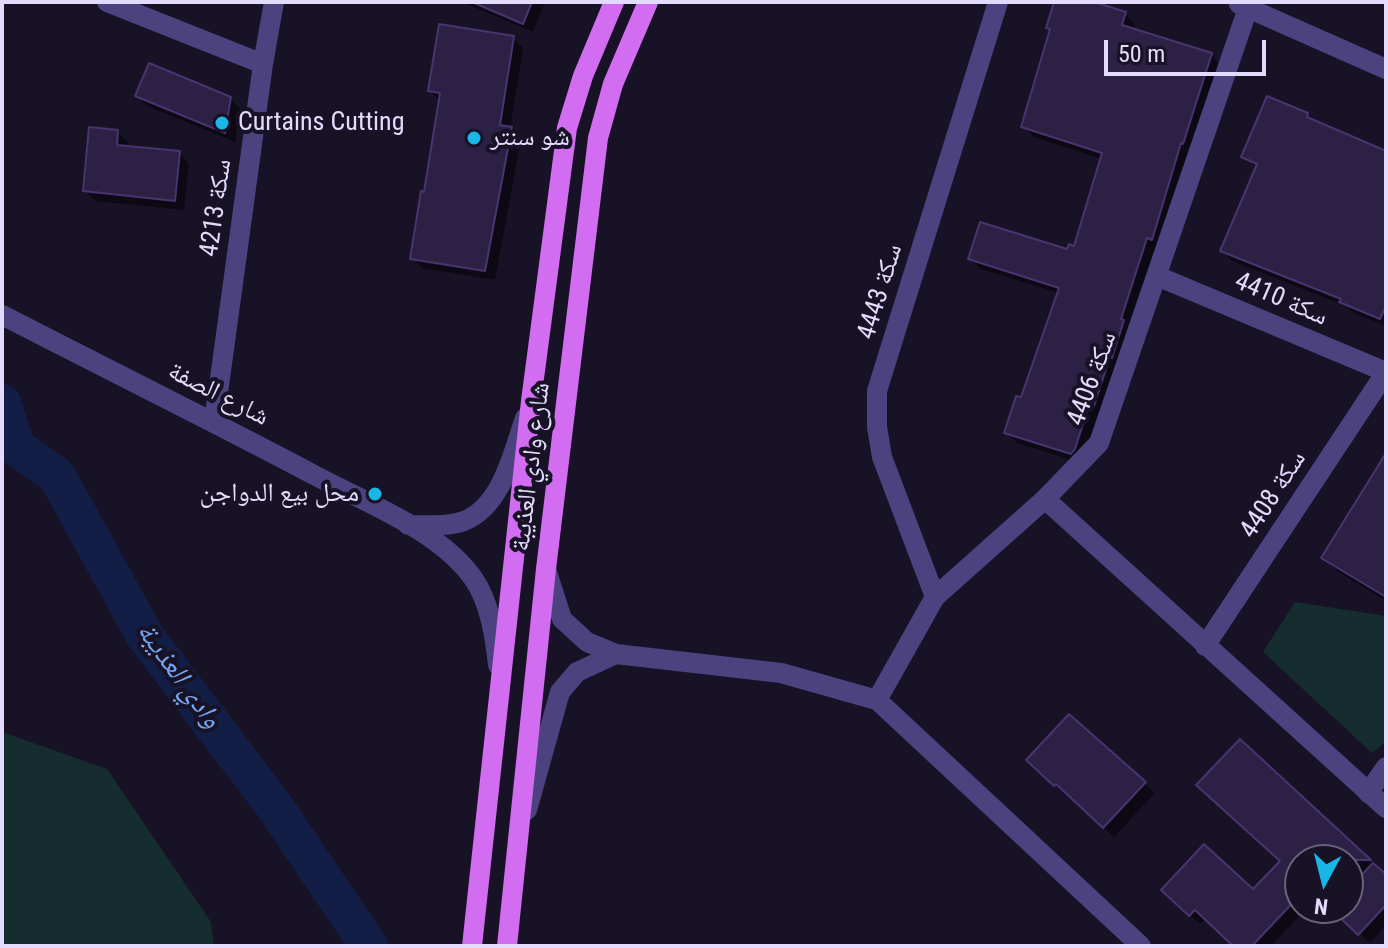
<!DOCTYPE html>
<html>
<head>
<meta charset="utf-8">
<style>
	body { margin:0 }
	#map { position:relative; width:1388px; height:948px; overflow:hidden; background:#181226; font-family:"Roboto Condensed",sans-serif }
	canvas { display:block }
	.frame { position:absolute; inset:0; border:4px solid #e3dbfb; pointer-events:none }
	.north { position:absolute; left:1284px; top:844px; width:80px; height:80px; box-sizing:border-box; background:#181226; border:2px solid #69627b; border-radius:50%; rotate:187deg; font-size:22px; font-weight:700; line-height:32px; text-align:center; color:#e3dbfb }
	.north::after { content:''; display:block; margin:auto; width:28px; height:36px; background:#1ab6e8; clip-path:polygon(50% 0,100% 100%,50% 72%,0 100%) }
	.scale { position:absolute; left:1104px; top:40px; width:162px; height:36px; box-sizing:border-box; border:4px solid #e3dbfb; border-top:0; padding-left:10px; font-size:24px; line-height:28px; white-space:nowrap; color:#e3dbfb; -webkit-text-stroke:6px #181226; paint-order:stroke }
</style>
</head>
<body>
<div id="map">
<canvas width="1388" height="948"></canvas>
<div class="frame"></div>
<div class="north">N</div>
<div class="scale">50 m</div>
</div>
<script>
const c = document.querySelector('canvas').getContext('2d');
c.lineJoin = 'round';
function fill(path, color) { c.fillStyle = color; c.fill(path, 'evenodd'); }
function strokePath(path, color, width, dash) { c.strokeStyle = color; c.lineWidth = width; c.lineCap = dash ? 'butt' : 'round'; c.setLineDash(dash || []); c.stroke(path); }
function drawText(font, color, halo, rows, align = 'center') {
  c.font = font + ' "Roboto Condensed","Noto Naskh Arabic",sans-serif'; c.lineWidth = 8; c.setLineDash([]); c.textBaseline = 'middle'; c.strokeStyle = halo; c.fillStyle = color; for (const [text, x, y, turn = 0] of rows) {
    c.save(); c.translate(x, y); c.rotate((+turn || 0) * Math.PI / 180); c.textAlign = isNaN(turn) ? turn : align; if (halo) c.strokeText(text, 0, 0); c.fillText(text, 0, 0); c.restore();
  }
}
const green = new Path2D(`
	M 1295,602 L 1386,616 L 1386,742 L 1372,753 L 1263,652 Z
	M 2,732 L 107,769 L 211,922 L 214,946 L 2,946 Z`);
const shadow = new Path2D(`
	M 462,2 L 545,2 L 533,32 Z
	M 1056,2 L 1087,2 L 1125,14 L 1135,24 L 1134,30 L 1211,55 L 1221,65 L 1130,330 L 1081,463 L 1017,443 L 1007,432 L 1022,400 L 1059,293 L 980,269 L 970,258 L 1068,252 L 1076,248 L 1102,159 L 1034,137 L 1024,127 L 1051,31 L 1048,27 Z
	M 513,38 L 523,48 L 510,129 L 521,139 L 495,280 L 422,268 L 412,258 L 426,194 L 441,102 L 430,91 Z
	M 137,96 L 230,98 L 240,109 L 235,142 L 147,106 Z
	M 1307,115 L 1316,123 L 1386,152 L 1386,326 L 1352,312 L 1346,306 L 1232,261 L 1222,250 L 1257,168 L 1244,156 Z
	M 117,132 L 128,142 L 127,148 L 179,153 L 189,163 L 184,210 L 95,201 L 85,190 ZM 115,138 L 119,138 L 118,155 Z
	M 1386,456 L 1386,601 L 1337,571 L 1324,558 Z
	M 1070,717 L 1155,793 L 1114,837 L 1029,760 Z
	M 1240,741 L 1386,877 L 1386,926 L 1370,943 L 1332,908 L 1348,908 L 1348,860 L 1300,860 L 1300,908 L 1307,908 L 1271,946 L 1235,946 L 1206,918 L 1200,924 L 1164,890 L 1253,892 L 1282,861 Z`);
const river = new Path2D(`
	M 2,403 L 16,447 L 57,476 L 145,636 L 275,807 L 369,946`);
const building = new Path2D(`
	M 472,2 L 532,2 L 523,24 Z
	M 1054,2 L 1094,2 L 1126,12 L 1122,25 L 1212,53 L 1183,144 L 1181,143 L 1152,240 L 1147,238 L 1121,319 L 1124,320 L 1112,358 L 1110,357 L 1094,406 L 1089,405 L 1075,449 L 1071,454 L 1004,433 L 1016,396 L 1021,397 L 1059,288 L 968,259 L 980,222 L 1067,249 L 1069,244 L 1074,246 L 1102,153 L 1021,127 L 1050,29 L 1046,28 Z
	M 439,24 L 514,36 L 500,125 L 512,127 L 485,271 L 410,259 L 421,191 L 424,192 L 440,93 L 428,91 Z
	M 149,63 L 231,97 L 225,133 L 135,96 Z
	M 1267,96 L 1308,113 L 1307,117 L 1386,151 L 1386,306 L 1380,319 L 1339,302 L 1341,299 L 1220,251 L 1257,164 L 1241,157 Z
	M 89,127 L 118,130 L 117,145 L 180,151 L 175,201 L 83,191 Z
	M 1386,453 L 1386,597 L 1321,558 Z
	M 1069,714 L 1146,782 L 1103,828 L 1056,784 L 1054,786 L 1026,760 Z
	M 1240,739 L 1371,860 L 1300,860 L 1300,895 L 1252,946 L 1233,946 L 1195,910 L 1189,916 L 1161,890 L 1204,844 L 1253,889 L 1280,861 L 1196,785 Z
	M 1373,863 L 1386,874 L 1386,905 L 1358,935 L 1330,908 L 1348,908 L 1348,889 Z`);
const minor = new Path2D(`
	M 107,2 L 263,64
	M 1239,4 L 1386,69
	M 1157,276 L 1386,372
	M 2,315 C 107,369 212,421 316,476 C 367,503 440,531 473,578 C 490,602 495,637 498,665
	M 214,422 L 263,64 L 274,2
	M 1045,499 L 1386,808
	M 408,525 C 426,525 447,527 464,521 C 502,506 513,453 525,418
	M 546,569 L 562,619 L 587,642 L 616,654 L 781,673 L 877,700 L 1141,946
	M 935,597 L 882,457 L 877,427 L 877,391 L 998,2
	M 1205,646 L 1386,372
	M 877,700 L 935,597 L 1045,499 L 1099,443 L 1248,8
	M 1368,793 L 1386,767
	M 527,810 L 560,692 L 577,672 L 616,654`);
const major = new Path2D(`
	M 472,946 L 531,401 L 567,128 L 583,76 L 614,2
	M 507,946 L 546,569 L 598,138 L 613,84 L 648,2`);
const markers = [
	[222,123,8,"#1ab6e8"],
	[474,138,8,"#1ab6e8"],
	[375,494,8,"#1ab6e8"]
];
const poiNames = [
	["Curtains Cutting",238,123],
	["شو سنتر",490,138],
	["محل بيع الدواجن",359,494,"right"]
];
const streetNames = [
	["سكة 4213",217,208,-82],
	["سكة 4443",881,292,-73],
	["سكة 4410",1281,300,23],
	["سكة 4406",1093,379,-70],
	["شارع الصفة",218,395,27],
	["شارع وادي العذيبة",532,467,-83],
	["سكة 4408",1274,495,-57]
];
const waterNames = [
	["وادي العذيبة",178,676,54]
];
fill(green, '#162d2f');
fill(shadow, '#0007');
strokePath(river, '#121e45', 38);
fill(building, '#2d2045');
strokePath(building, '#48346f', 2);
strokePath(minor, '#4d4280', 20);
strokePath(major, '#d26cf1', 20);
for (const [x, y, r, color] of markers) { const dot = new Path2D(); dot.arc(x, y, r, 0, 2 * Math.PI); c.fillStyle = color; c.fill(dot); strokePath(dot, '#181226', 3); }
drawText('26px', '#e3dbfb', '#181226', poiNames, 'left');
drawText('26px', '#e3dbfb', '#181226', streetNames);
drawText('italic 28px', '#73a5f1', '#181226', waterNames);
</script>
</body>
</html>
